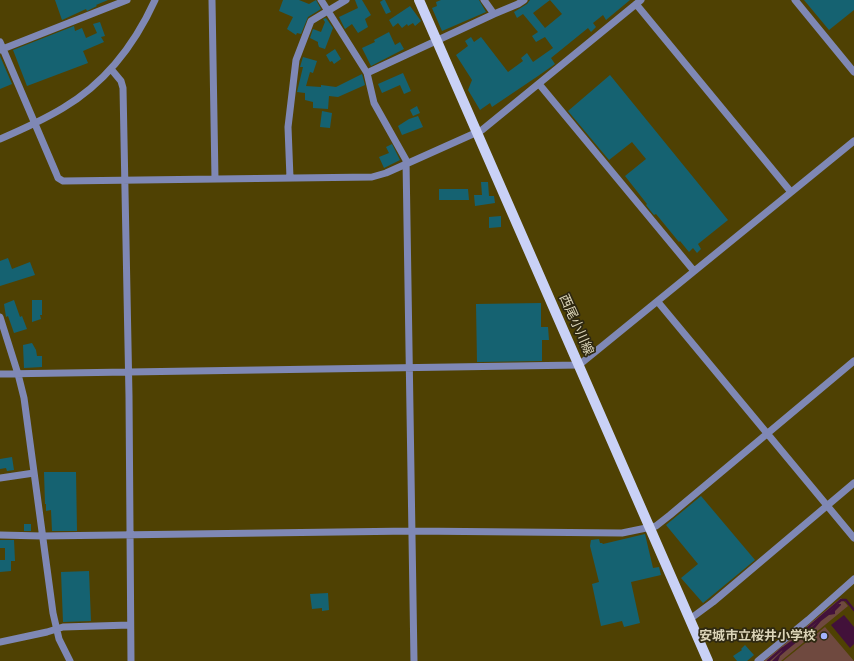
<!DOCTYPE html>
<html>
<head>
<meta charset="utf-8">
<style>
	body { margin:0 }
	canvas { display:block; background:#4f4103 }
</style>
</head>
<body>
<canvas width="854" height="661"></canvas>
<script>
const c = document.querySelector('canvas').getContext('2d');
c.lineJoin = 'round';
function fill(path, color) { c.fillStyle = color; c.fill(path, 'evenodd'); }
function strokePath(path, color, width, dash) { c.strokeStyle = color; c.lineWidth = width; c.lineCap = dash ? 'butt' : 'round'; c.setLineDash(dash || []); c.stroke(path); }
function drawText(font, color, halo, rows, align = 'center') {
  c.font = font + ' "Space Grotesk","Noto Sans JP",sans-serif'; c.lineWidth = 3.5; c.setLineDash([]); c.textBaseline = 'middle'; c.strokeStyle = halo; c.fillStyle = color; for (const [text, x, y, turn = 0] of rows) {
    c.save(); c.translate(x, y); c.rotate((+turn || 0) * Math.PI / 180); c.textAlign = isNaN(turn) ? turn : align; if (halo) c.strokeText(text, 0, 0); c.fillText(text, 0, 0); c.restore();
  }
}
const green = new Path2D(`
	M 841,598 L 848,606 L 781,661 L 764,661 Z
	M 825,627 L 854,661 L 783,661 Z`);
const water = new Path2D(`
	M 838,604 L 841,604 L 841,605 L 835,611 L 835,614 L 829,615 L 821,621 L 810,634 L 803,637 L 787,650 L 780,656 L 778,661 L 772,661 L 782,651 L 783,647 C 792,639 815,629 819,618 L 826,614 Z
	M 844,615 L 854,627 L 854,644 L 850,648 L 831,625 Z`);
const stream = new Path2D(`
	M 795,639 L 841,600 L 846,600 L 854,610
	M 768,661 L 783,648`);
const building = new Path2D(`
	M 55,0 L 108,0 L 96,5 L 97,6 L 87,11 L 86,9 L 62,20 Z
	M 283,0 L 299,0 L 309,4 L 316,0 L 321,9 L 308,17 L 301,34 L 297,33 L 296,35 L 287,29 L 293,17 L 279,11 Z
	M 355,0 L 362,0 L 371,15 L 365,19 L 368,27 L 358,33 L 352,24 L 345,29 L 339,17 L 358,8 Z
	M 383,0 L 385,0 L 391,12 L 386,14 L 380,2 Z
	M 441,0 L 479,0 L 486,12 L 442,31 L 432,8 L 437,6 L 436,2 Z
	M 530,0 L 550,0 L 533,13 L 545,28 L 562,14 L 550,0 L 630,0 L 606,20 L 603,15 L 593,23 L 596,27 L 591,32 L 588,28 L 551,58 L 555,64 L 538,76 L 492,107 L 490,103 L 480,110 L 468,90 L 472,80 L 456,55 L 468,46 L 465,41 L 471,37 L 474,42 L 481,37 L 508,72 L 523,61 L 521,58 L 527,53 L 533,62 L 553,48 L 545,37 L 536,42 L 532,36 L 538,32 L 523,14 L 517,18 L 514,12 L 527,4 Z
	M 804,0 L 854,0 L 854,10 L 829,30 Z
	M 410,6 L 421,21 L 415,26 L 413,23 L 408,26 L 407,24 L 402,28 L 398,23 L 393,27 L 389,20 Z
	M 326,18 L 333,28 L 325,49 L 319,47 L 318,44 L 318,42 L 310,38 L 313,29 L 321,32 L 325,22 L 323,19 Z
	M 100,22 L 105,36 L 101,37 L 104,42 L 83,51 L 88,63 L 27,86 L 13,50 L 74,26 L 75,31 L 82,28 L 86,38 L 97,33 L 93,24 Z
	M 389,32 L 395,45 L 400,42 L 404,49 L 371,66 L 362,48 L 375,42 L 374,40 Z
	M 335,49 L 341,59 L 334,64 L 332,61 L 330,62 L 326,55 Z
	M 0,56 L 12,84 L 0,89 Z
	M 303,57 L 317,61 L 313,73 L 310,72 L 306,86 L 321,87 L 321,85 L 336,87 L 362,74 L 365,85 L 338,97 L 329,96 L 328,109 L 313,108 L 313,102 L 305,100 L 305,93 L 297,92 L 303,67 L 300,67 Z
	M 403,73 L 411,91 L 404,94 L 400,85 L 382,93 L 378,84 Z
	M 610,75 L 728,220 L 698,244 L 701,249 L 697,253 L 693,248 L 689,252 L 680,241 L 679,242 L 656,214 L 654,215 L 646,205 L 647,204 L 625,176 L 646,159 L 632,142 L 609,160 L 568,111 Z
	M 417,106 L 420,113 L 413,116 L 410,110 Z
	M 322,111 L 332,113 L 330,128 L 320,127 Z
	M 418,116 L 423,127 L 402,135 L 398,126 L 409,119 Z
	M 392,144 L 400,160 L 384,168 L 379,157 L 389,153 L 386,147 Z
	M 481,182 L 488,182 L 489,196 L 494,196 L 495,203 L 475,206 L 474,195 L 482,195 Z
	M 439,189 L 468,189 L 469,200 L 439,200 Z
	M 501,216 L 501,227 L 489,228 L 489,217 Z
	M 8,258 L 12,269 L 30,262 L 35,275 L 0,286 L 0,261 Z
	M 14,300 L 20,317 L 22,316 L 27,329 L 14,333 L 8,316 L 6,317 L 4,304 Z
	M 32,300 L 42,300 L 42,315 L 40,315 L 41,319 L 32,322 Z
	M 541,303 L 541,327 L 548,327 L 549,340 L 542,340 L 542,361 L 477,362 L 476,304 Z
	M 32,343 L 36,350 L 37,356 L 42,356 L 42,367 L 24,368 L 23,345 Z
	M 12,457 L 14,470 L 7,471 L 6,468 L 0,469 L 0,459 Z
	M 44,472 L 76,472 L 77,531 L 52,531 L 51,510 L 46,511 L 46,504 L 45,504 Z
	M 701,496 L 755,560 L 703,603 L 681,578 L 698,564 L 666,525 Z
	M 24,524 L 31,524 L 31,531 L 24,531 Z
	M 645,534 L 653,568 L 659,567 L 661,575 L 631,582 L 640,623 L 624,627 L 622,621 L 601,626 L 592,584 L 599,582 L 590,546 L 591,540 L 599,539 L 600,543 L 602,543 L 603,544 Z
	M 0,540 L 14,540 L 15,561 L 11,561 L 11,571 L 0,572 L 0,560 L 5,560 L 5,548 L 0,548 Z
	M 89,571 L 91,621 L 63,622 L 61,572 Z
	M 328,593 L 329,610 L 322,611 L 322,608 L 312,609 L 310,594 Z
	M 745,645 L 754,655 L 747,661 L 737,661 L 733,656 L 742,650 L 741,649 Z`);
const minor = new Path2D(`
	M 212,0 L 215,179
	M 321,0 L 367,73 L 374,103 L 406,160 L 414,661
	M 795,0 L 854,72
	M 636,4 L 791,192
	M 494,14 L 518,4 L 524,0
	M 0,42 L 56,173 L 58,178 L 63,181 L 372,177 L 386,173 L 482,130 L 641,0
	M 0,50 L 127,0
	M 111,69 L 121,81 L 123,88 L 129,396 L 131,661
	M 367,73 L 494,14 L 484,0
	M 539,84 L 694,271
	M 0,139 C 21,130 43,120 63,108 C 105,83 135,44 155,0
	M 290,178 L 288,127 L 296,60 L 311,21 L 346,0
	M 658,302 L 854,538
	M 0,317 L 18,374 L 24,398 L 53,613 L 59,639 L 70,661
	M 0,374 L 579,365 L 854,141
	M 0,478 L 34,473
	M 0,535 L 42,536 L 412,531 L 622,533 L 656,526 L 670,515 L 854,361
	M 690,619 L 713,602 L 854,483
	M 0,642 L 47,632 L 63,627 L 130,625
	M 758,661 L 808,620 L 854,579`);
const major = new Path2D(`
	M 419,0 L 708,661`);
const markers = [
	[824,636,4,"#a3b2fd"]
];
const streetNames = [
	["西尾小川線",576,325,66]
];
const poiNames = [
	["安城市立桜井小学校",816,636]
];
fill(green, '#6f493f');
fill(water, '#42113a');
strokePath(stream, '#42113a', 2.5);
fill(building, '#156271');
strokePath(minor, '#7f88b5', 7);
strokePath(major, '#c9d1f6', 10);
for (const [x, y, r, color] of markers) { const dot = new Path2D(); dot.arc(x, y, r, 0, 2 * Math.PI); c.fillStyle = color; c.fill(dot); strokePath(dot, '#2e2811', 1.5); }
drawText('13px', '#dbd4b8', '#2e2811', streetNames);
drawText('bold 13px', '#dbd4b8', '#2e2811', poiNames, 'right');
</script>
</body>
</html>
